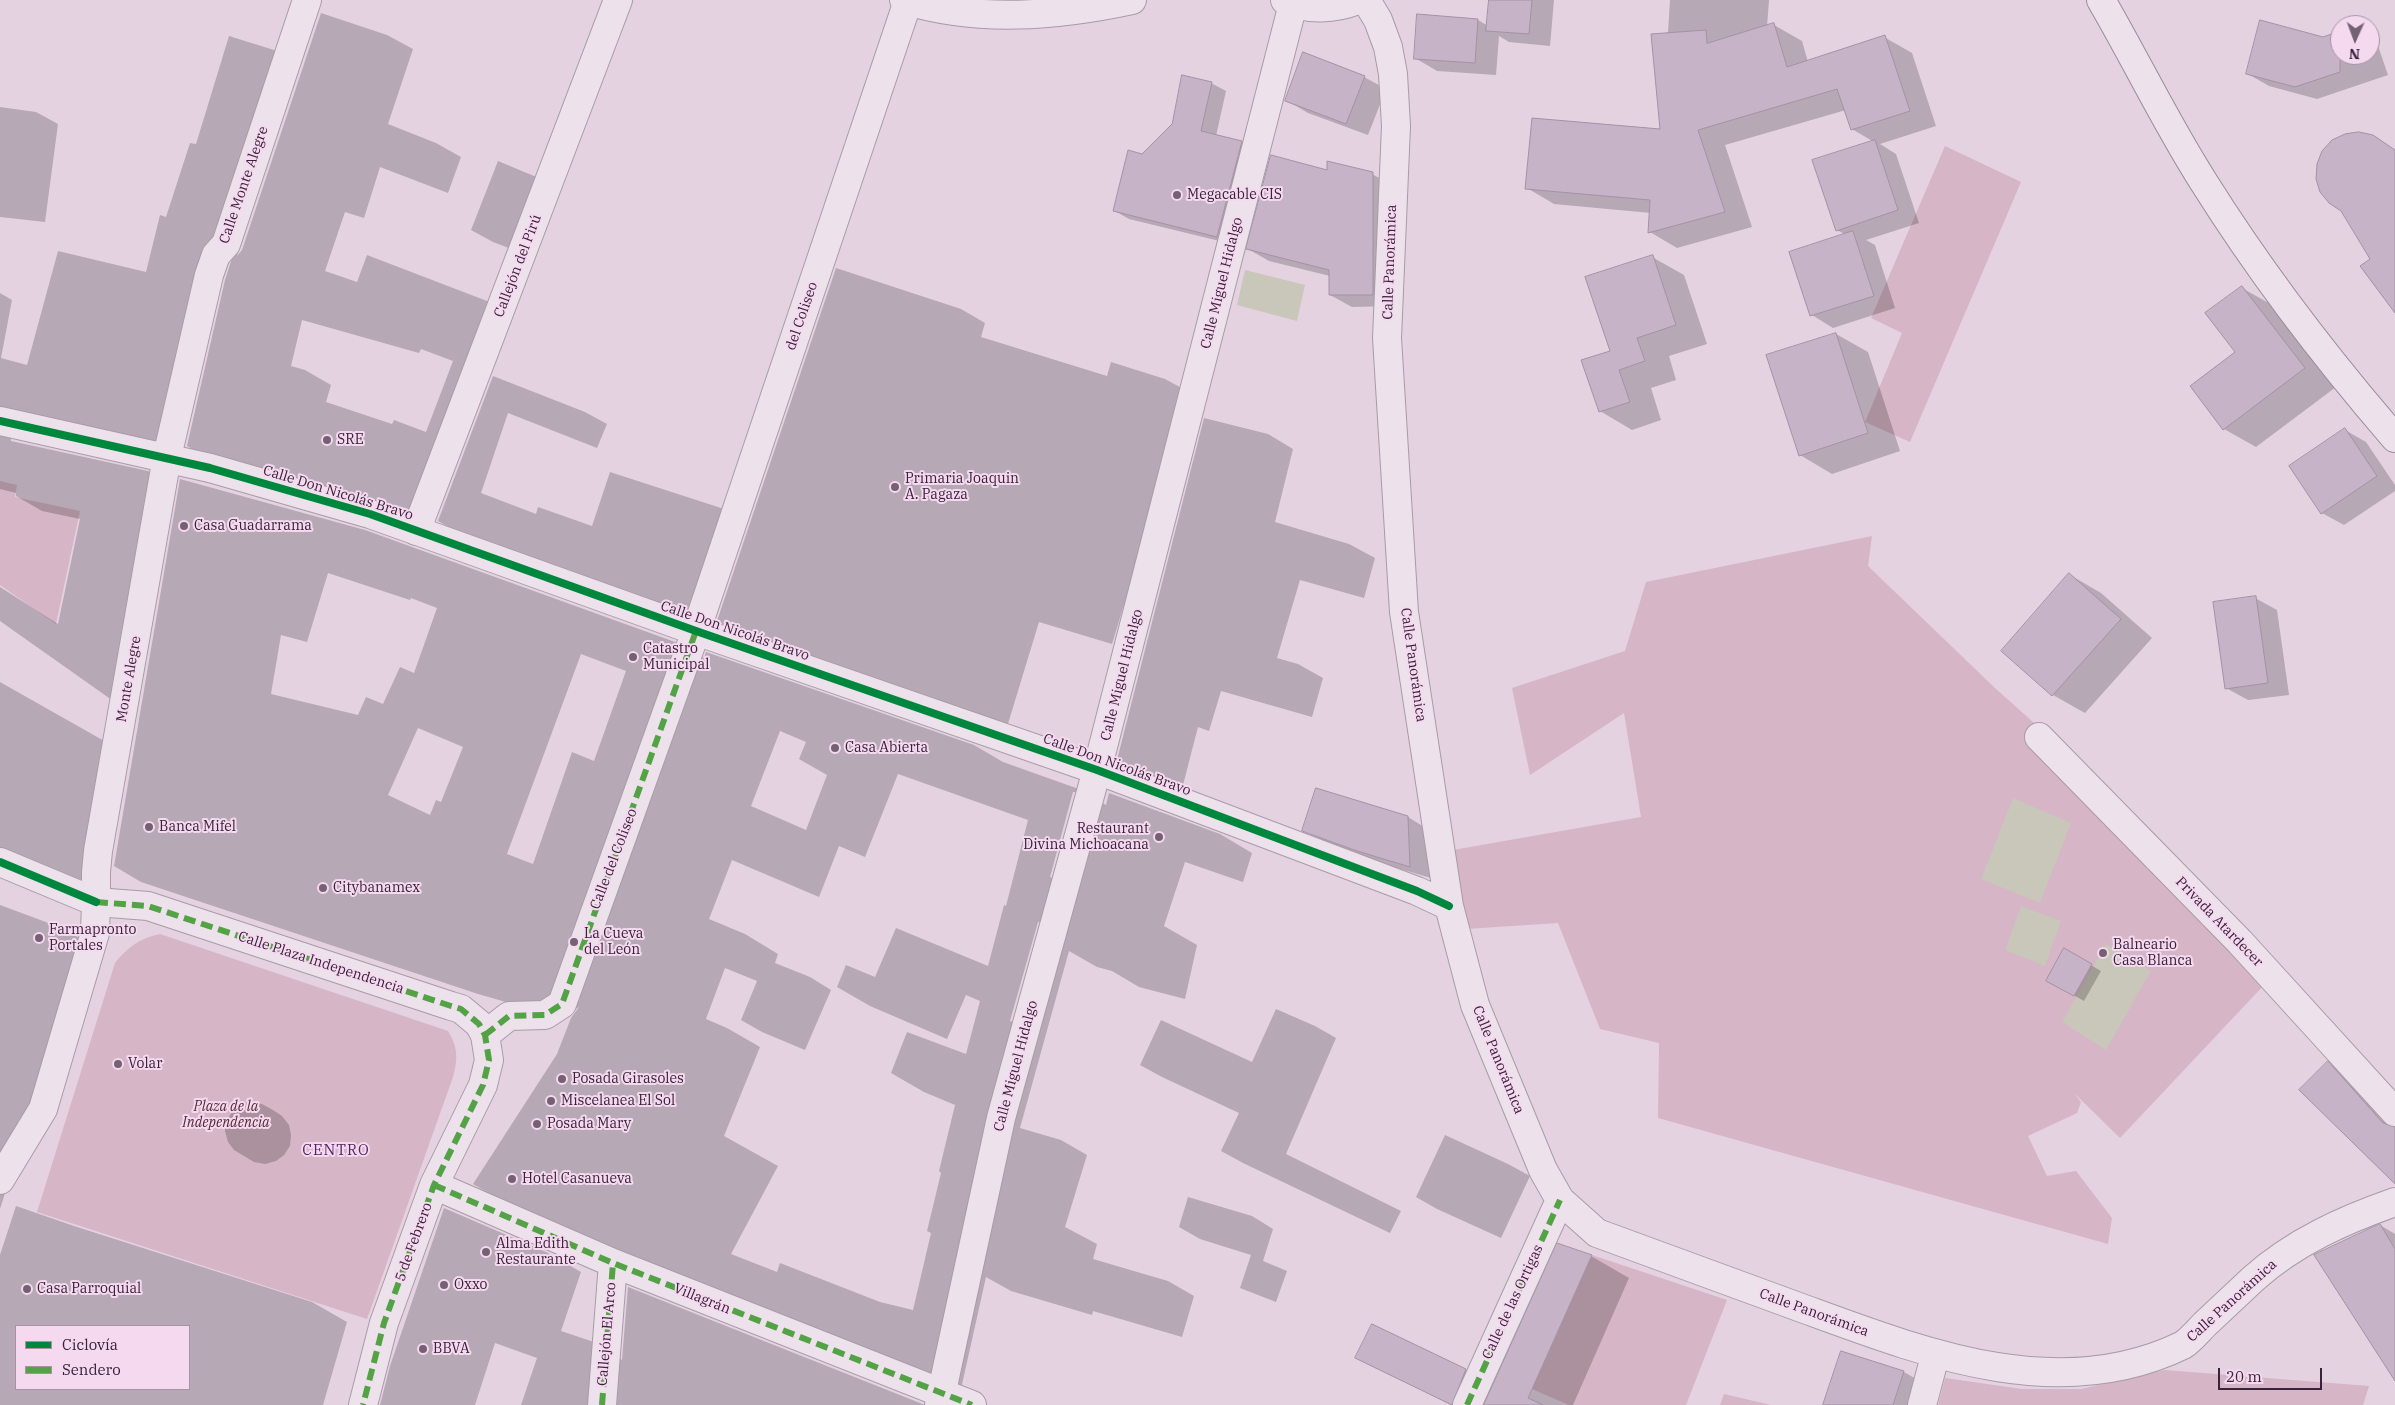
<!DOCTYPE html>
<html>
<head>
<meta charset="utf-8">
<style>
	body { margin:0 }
	#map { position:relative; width:2395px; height:1405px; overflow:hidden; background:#e4d2e1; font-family:"IBM Plex Serif",serif }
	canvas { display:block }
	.legend { position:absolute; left:15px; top:1325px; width:175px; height:65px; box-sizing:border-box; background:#f4d9ef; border:1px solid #a990a7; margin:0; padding:6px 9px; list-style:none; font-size:15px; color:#39223a }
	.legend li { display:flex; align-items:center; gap:10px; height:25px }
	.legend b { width:25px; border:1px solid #a990a7 }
	.north { position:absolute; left:2330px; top:15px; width:50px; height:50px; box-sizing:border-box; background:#f4d9ef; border:1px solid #a990a7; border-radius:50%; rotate:182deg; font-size:14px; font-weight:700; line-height:20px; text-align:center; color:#39223a }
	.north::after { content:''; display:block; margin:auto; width:18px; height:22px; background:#756074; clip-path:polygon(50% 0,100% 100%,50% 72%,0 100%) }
	.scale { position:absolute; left:2218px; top:1368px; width:104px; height:22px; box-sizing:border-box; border:2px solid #39223a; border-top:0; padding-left:6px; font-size:15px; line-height:18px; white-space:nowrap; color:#39223a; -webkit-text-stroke:4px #f4d9ef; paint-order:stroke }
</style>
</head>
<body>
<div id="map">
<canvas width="2395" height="1405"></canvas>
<ul class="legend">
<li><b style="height:6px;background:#00873e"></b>Ciclovía</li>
<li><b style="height:6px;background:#53a245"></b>Sendero</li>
</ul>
<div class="north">N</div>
<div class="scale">20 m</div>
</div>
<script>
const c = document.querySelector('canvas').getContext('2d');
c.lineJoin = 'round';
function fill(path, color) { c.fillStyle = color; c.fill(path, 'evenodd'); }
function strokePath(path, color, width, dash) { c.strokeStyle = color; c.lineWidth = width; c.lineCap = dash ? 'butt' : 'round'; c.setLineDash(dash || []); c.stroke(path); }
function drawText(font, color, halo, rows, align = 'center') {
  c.font = font + ' "IBM Plex Serif",serif'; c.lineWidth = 4; c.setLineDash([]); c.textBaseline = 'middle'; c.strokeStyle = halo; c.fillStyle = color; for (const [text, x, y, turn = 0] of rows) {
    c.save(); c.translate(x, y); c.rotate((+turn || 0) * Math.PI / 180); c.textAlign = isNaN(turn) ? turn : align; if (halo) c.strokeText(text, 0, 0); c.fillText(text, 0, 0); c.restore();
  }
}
const green = new Path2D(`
	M 1945,146 L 2021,182 L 1910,442 L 1865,422 L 1902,333 L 1871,318 Z
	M 0,481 L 17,485 L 15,497 L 80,511 L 56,624 L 0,585 Z
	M 1872,536 L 1868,566 L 1995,688 L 2071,756 L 2265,984 L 2120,1138 L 2074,1093 L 2081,1102 L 2077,1113 L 2028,1136 L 2047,1176 L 2076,1171 L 2112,1218 L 2108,1244 L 1658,1118 L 1659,1043 L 1600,1029 L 1558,923 L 1466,929 L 1453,850 L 1641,817 L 1624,713 L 1530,775 L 1512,688 L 1625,651 L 1646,582 Z
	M 160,934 L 448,1031 C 458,1047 458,1059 453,1077 L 367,1319 L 37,1212 L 115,963 C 128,947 140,938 160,934 Z
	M 1592,1255 L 1727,1300 L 1686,1405 L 1569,1405 L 1532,1389 Z
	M 2165,1370 L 2369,1386 L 2363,1405 L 1938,1405 L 1945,1378 L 2022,1389 L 2081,1389 Z
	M 1724,1394 L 1771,1405 L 1720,1405 Z`);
const water = new Path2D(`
	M 1245,270 L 1305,285 L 1297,321 L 1237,305 Z
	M 2013,798 L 2071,823 L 2040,903 L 1981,879 Z
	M 2021,906 L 2061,921 L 2045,966 L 2005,950 Z
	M 2106,944 L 2151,971 L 2106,1050 L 2062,1022 Z`);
const shadow = new Path2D(`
	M 1490,0 L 1554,0 L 1550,46 L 1509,42 L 1499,36 L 1496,75 L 1437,71 L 1415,58 L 1478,20 L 1488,26 Z
	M 1670,0 L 1769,0 L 1767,27 L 1774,25 L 1802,41 L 1808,62 L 1884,37 L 1912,53 L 1936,126 L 1880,144 L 1896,154 L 1919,223 L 1866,240 L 1875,245 L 1895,308 L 1833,328 L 1812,315 L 1846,235 L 1837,230 L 1874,142 L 1852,129 L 1846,110 L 1725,145 L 1752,227 L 1677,248 L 1650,232 L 1651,213 L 1554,204 L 1527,188 L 1662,131 Z
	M 321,13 L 387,35 L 413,49 L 388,124 L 436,143 L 461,157 L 448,193 L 380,167 L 364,218 L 345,212 L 325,271 L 357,282 L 367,255 L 487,301 L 513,315 L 433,525 L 213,461 L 187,446 L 225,280 L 232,258 L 227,264 L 220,285 L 181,454 L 10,433 L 11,441 L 148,471 L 174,487 L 135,713 L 109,698 L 0,621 L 0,587 L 58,624 L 80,519 L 42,511 L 16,496 L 16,493 L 0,489 L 0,293 L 12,300 L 1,358 L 27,365 L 58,251 L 146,272 L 160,215 L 166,217 L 190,143 L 196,144 L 229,36 L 274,50 L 300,65 L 237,256 L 242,250 ZM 302,320 L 419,353 L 421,349 L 453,361 L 426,432 L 394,420 L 392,424 L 326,402 L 331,385 L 305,370 L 291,366 Z
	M 2340,33 L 2340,55 L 2370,55 L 2370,37 L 2376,40 L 2388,75 L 2317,99 L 2269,86 L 2248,74 Z
	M 1364,77 L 1386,89 L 1368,135 L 1308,113 L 1286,100 Z
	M 1211,83 L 1226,91 L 1216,136 L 1241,142 L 1256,150 L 1232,244 L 1129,219 L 1115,211 L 1142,155 Z
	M 0,107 L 36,112 L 58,124 L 45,222 L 0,217 Z
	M 498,161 L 534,176 L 556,188 L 530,256 L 493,242 L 471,230 Z
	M 1328,172 L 1372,174 L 1394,186 L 1394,306 L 1352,307 L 1330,295 L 1330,276 L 1269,261 L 1248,249 Z
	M 1652,257 L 1684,275 L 1707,344 L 1669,356 L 1676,380 L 1651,388 L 1661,420 L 1632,430 L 1600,411 L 1611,352 Z
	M 836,268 L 961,309 L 985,323 L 981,337 L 1107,376 L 1111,362 L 1165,379 L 1189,392 L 1112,644 L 1039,622 L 1007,727 L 741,634 L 717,621 Z
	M 2242,288 L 2274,306 L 2336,387 L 2256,447 L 2224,429 L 2237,353 Z
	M 1836,334 L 1868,352 L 1900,451 L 1832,474 L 1800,455 Z
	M 493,376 L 585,412 L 607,424 L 597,448 L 508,413 L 481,493 L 536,514 L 538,507 L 592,526 L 610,472 L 721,508 L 742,520 L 708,622 L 459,533 L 438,521 Z
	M 1204,418 L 1268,434 L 1293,449 L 1275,522 L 1349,544 L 1375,558 L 1364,598 L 1300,580 L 1277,658 L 1298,664 L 1323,678 L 1312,717 L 1221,691 L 1209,731 L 1198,727 L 1182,789 L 1143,774 L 1117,760 Z
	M 2345,430 L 2366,442 L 2395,485 L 2395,491 L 2344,525 L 2322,513 Z
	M 180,479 L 365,530 L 675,642 L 704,658 L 706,652 L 974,745 L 1003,762 L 1076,788 L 1106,805 L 1109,793 L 1220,834 L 1252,853 L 1243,882 L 1185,862 L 1164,926 L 1197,945 L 1185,999 L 1139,987 L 1112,971 L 1097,967 L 1069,951 L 1020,1128 L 1061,1140 L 1087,1155 L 1065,1227 L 1097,1244 L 1093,1259 L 1168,1281 L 1194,1296 L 1182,1337 L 1093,1311 L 1092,1315 L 1011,1291 L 986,1277 L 961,1389 L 653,1267 L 505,1203 L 473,1184 L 557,1054 L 571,1018 L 579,1007 L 568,1014 L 551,1015 L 478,994 L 141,882 L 114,866 ZM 328,573 L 410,600 L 411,598 L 437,608 L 414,673 L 400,667 L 383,704 L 366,697 L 358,715 L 271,694 L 281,635 L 307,642 ZM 581,654 L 626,671 L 594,761 L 572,752 L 533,864 L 507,854 ZM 418,728 L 463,747 L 441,802 L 436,800 L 430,815 L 388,795 ZM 780,731 L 806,742 L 799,759 L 827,775 L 806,830 L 751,806 ZM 898,774 L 1028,820 L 1006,906 L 1004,905 L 988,966 L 896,928 L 875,977 L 846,965 L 837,987 L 870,1006 L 947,1039 L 966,995 L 980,1001 L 966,1054 L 907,1032 L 891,1073 L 924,1092 L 955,1105 L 939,1171 L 941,1173 L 927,1231 L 931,1233 L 913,1310 L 880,1302 L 780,1263 L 777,1272 L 731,1254 L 778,1166 L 724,1136 L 760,1047 L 727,1028 L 706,1019 L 725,968 L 757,981 L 741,1020 L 762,1032 L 805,1050 L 831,990 L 810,977 L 775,963 L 778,954 L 745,934 L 709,919 L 732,860 L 819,897 L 839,846 L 865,857 ZM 1073,792 L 1076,792 L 1052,878 L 1050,877 ZM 1038,922 L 1040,922 L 1013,1022 L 1010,1021 Z
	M 2070,575 L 2101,593 L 2152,638 L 2085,713 L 2053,695 L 2003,650 Z
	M 2255,598 L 2277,610 L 2289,695 L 2248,700 L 2226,688 Z
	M 0,682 L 129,755 L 109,871 L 98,889 L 0,855 Z
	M 1408,817 L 1429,830 L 1431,878 L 1377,862 L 1325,843 L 1304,830 Z
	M 0,905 L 62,928 L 97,948 L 30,1114 L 0,1209 Z
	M 2065,950 L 2101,971 L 2084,1001 L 2048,981 Z
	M 1276,1009 L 1315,1026 L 1336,1038 L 1286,1154 L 1401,1211 L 1390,1233 L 1243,1163 L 1221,1151 L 1239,1113 L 1162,1077 L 1140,1065 L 1161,1020 L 1252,1062 Z
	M 2328,1063 L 2360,1081 L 2395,1120 L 2395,1178 Z
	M 251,1102 L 262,1104 L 273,1110 L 282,1116 L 289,1125 L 291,1135 L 290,1146 L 284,1155 L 276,1161 L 265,1164 L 254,1162 L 234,1150 L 228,1142 L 225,1131 L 226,1121 L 232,1112 L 240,1105 Z
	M 1445,1135 L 1508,1164 L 1530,1176 L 1501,1238 L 1437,1209 L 1416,1197 Z
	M 1188,1197 L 1252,1216 L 1273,1229 L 1263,1261 L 1287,1271 L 1276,1302 L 1240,1288 L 1251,1255 L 1200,1239 L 1179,1227 Z
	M 16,1206 L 74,1226 L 312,1302 L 347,1322 L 323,1405 L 0,1405 L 0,1255 ZM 16,1326 L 189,1326 L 189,1389 L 16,1389 Z
	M 444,1208 L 546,1252 L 581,1272 L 561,1331 L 591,1341 L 622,1360 L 628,1287 L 925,1405 L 521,1405 L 537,1358 L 495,1343 L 475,1405 L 380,1405 L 390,1366 Z
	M 2380,1225 L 2395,1234 L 2395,1373 Z
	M 1558,1245 L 1591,1256 L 1629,1278 L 1573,1405 L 1484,1405 Z
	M 1373,1325 L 1487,1382 L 1478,1405 L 1451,1405 L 1357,1357 Z
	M 1842,1352 L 1904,1372 L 1925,1384 L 1919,1405 L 1824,1405 Z`);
const building = new Path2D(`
	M 1489,0 L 1532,0 L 1529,34 L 1486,31 Z
	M 1417,14 L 1478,19 L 1475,63 L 1414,59 Z
	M 2260,20 L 2323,37 L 2340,31 L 2340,72 L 2295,87 L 2246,74 Z
	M 1774,23 L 1787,67 L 1885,35 L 1910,111 L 1851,130 L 1837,89 L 1698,130 L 1725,212 L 1648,233 L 1650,200 L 1525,189 L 1532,118 L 1660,129 L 1651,34 L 1706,30 L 1707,43 Z
	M 1303,52 L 1365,76 L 1346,124 L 1285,101 Z
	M 1182,75 L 1212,82 L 1201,131 L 1242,141 L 1217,237 L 1113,211 L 1128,150 L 1142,154 L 1172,124 Z
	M 2359,132 L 2373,135 L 2395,150 L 2395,313 L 2360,266 L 2370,259 L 2341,211 L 2329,203 L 2320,192 L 2316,179 L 2317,164 L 2322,151 L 2332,140 L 2345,134 Z
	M 1875,140 L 1898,210 L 1836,231 L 1812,160 Z
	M 1271,155 L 1327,170 L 1327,161 L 1373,172 L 1373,295 L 1329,295 L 1329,270 L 1246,249 Z
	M 1853,231 L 1874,296 L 1810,316 L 1789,252 Z
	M 1653,255 L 1676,325 L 1637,338 L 1645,361 L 1619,370 L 1630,402 L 1599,412 L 1581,360 L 1610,351 L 1585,277 Z
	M 2242,286 L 2305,368 L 2223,430 L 2190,386 L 2235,352 L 2205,313 Z
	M 1836,333 L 1868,433 L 1799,456 L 1766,355 Z
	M 2345,428 L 2377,476 L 2321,514 L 2289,466 Z
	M 2069,573 L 2121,619 L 2052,696 L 2001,651 Z
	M 2256,596 L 2268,683 L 2225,689 L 2213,602 Z
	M 1316,788 L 1408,816 L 1410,867 L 1354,850 L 1302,831 Z
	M 2064,948 L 2092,964 L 2074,996 L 2046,981 Z
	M 2328,1061 L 2383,1123 L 2395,1127 L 2395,1184 L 2299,1090 Z
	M 2380,1224 L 2395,1249 L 2395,1381 L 2314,1255 Z
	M 1557,1243 L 1592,1255 L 1528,1398 L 1543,1405 L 1484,1405 Z
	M 1372,1324 L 1466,1369 L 1452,1405 L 1355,1358 Z
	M 1841,1351 L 1904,1371 L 1893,1405 L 1823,1405 Z`);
const pedestrian = new Path2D(`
	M 96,902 L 148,906 L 451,1006 L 461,1009 L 479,1024 L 485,1035 L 489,1060 L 483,1085 L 434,1185 L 384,1323 L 363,1405
	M 434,1185 L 613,1263 L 972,1405
	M 602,1405 L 613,1263`);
const minor = new Path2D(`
	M 904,0 C 978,23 1057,16 1132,0
	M 1285,0 C 1308,11 1335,9 1358,0
	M 1366,0 L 1378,20 L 1388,47 L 1393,74 L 1396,126 L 1387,338 L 1404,612 L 1449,906 L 1475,1005 L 1543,1170 L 1560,1200 L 1597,1233 C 1667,1259 1737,1285 1807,1310 C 1927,1354 2060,1405 2183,1345 C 2191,1340 2198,1331 2205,1324 C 2221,1309 2237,1294 2253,1279 C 2294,1242 2344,1220 2395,1202
	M 0,421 L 210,468 L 370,514 L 696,631 L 1097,770 L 1417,891 L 1449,906
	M 416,531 L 618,0
	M 2039,737 L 2240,942 L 2395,1112
	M 96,902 L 96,872 L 98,851 L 167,457 L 209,275 L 216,255 L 226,244 L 307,0
	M 485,1035 L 509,1016 L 545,1015 L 562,1004 L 696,631 L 908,1
	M 939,1405 L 1001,1118 L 1097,770 L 1293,4
	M 1467,1405 L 1560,1200
	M 1922,1405 L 1935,1356`);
const tertiary = new Path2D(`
	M 0,862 L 96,902 L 95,933 L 43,1109 L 0,1180`);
const secondary = new Path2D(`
	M 2101,0 C 2136,60 2166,123 2203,181 C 2260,272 2325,357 2395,438`);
const quiet = new Path2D(`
	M 96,902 L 148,906 L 451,1006 L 461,1009 L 479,1024 L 485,1035 L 489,1060 L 483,1085 L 434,1185 L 384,1323 L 363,1405
	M 485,1035 L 509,1016 L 545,1015 L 562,1004 L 696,631
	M 434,1185 L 613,1263 L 972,1405
	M 602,1405 L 613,1263
	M 1467,1405 L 1560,1200`);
const cycleway = new Path2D(`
	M 0,421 L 210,468 L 370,514 L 696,631 L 1097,770 L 1417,891 L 1449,906
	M 0,862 L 96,902`);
const markers = [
	[1177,195,5,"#756074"],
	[327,440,5,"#756074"],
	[895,487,5,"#756074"],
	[184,526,5,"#756074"],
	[633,657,5,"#756074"],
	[835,748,5,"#756074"],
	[149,827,5,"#756074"],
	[1159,837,5,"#756074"],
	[323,888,5,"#756074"],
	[39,938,5,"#756074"],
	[574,942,5,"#756074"],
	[2103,953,5,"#756074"],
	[118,1064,5,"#756074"],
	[562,1079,5,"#756074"],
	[551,1101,5,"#756074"],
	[537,1124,5,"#756074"],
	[512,1179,5,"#756074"],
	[486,1252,5,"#756074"],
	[444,1285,5,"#756074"],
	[27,1289,5,"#756074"],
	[423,1349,5,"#756074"]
];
const streetNames = [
	["Calle Monte Alegre",244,185,-71],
	["Calle Panorámica",1390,262,-88],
	["Callejón del Pirú",518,266,-69],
	["Calle Miguel Hidalgo",1222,283,-76],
	["del Coliseo",802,316,-71],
	["Calle Don Nicolás Bravo",338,493,17],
	["Calle Don Nicolás Bravo",735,631,19],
	["Calle Panorámica",1413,665,82],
	["Calle Miguel Hidalgo",1122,675,-76],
	["Monte Alegre",129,679,-80],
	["Calle Don Nicolás Bravo",1117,765,20],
	["Calle del Coliseo",614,859,-69],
	["Privada Atardecer",2219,922,46],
	["Calle Plaza Independencia",321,963,18],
	["Calle Panorámica",1498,1060,68],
	["Calle Miguel Hidalgo",1016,1066,-75],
	["5 de Febrero",414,1242,-70],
	["Villagrán",702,1299,22],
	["Calle Panorámica",2232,1301,-42],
	["Calle de las Ortigas",1513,1302,-65],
	["Calle Panorámica",1814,1313,20],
	["Callejón El Arco",607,1334,-85]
];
const poiNames = [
	["Megacable CIS",1187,195],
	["SRE",337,440],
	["Primaria Joaquin",905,479],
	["A. Pagaza",905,495],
	["Casa Guadarrama",194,526],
	["Catastro",643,649],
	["Municipal",643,665],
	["Casa Abierta",845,748],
	["Banca Mifel",159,827],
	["Restaurant",1149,829,"right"],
	["Divina Michoacana",1149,845,"right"],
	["Citybanamex",333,888],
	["Farmapronto",49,930],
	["Portales",49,946],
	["La Cueva",584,934],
	["del León",584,950],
	["Balneario",2113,945],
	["Casa Blanca",2113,961],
	["Volar",128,1064],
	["Posada Girasoles",572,1079],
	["Miscelanea El Sol",561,1101],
	["Posada Mary",547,1124],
	["Hotel Casanueva",522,1179],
	["Alma Edith",496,1244],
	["Restaurante",496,1260],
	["Oxxo",454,1285],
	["Casa Parroquial",37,1289],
	["BBVA",433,1349]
];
const parkNames = [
	["Plaza de la",226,1107],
	["Independencia",226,1123]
];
const neighbourhoodNames = [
	["CENTRO",336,1151]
];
fill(green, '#d6b5c6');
fill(water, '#c9c6ba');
fill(shadow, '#0003');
fill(building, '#c7b3c7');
strokePath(building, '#a491a4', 1);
strokePath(pedestrian, '#aa9aa8', 30);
strokePath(minor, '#aa9aa8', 30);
strokePath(tertiary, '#aa9aa8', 30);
strokePath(secondary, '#9a8a98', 30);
strokePath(pedestrian, '#ede2eb', 28);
strokePath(minor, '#ede2eb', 28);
strokePath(tertiary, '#ede2eb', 28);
strokePath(secondary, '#ede2eb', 28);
strokePath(quiet, '#53a245', 6, [12, 6]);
strokePath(cycleway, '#00873e', 8);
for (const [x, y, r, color] of markers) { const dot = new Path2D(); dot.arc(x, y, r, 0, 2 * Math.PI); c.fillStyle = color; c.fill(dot); strokePath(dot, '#f4d9ef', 2); }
drawText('14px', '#39223a', '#f4d9ef', streetNames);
drawText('14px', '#39223a', '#f4d9ef', poiNames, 'left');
drawText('italic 14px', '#552a35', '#f4d9ef', parkNames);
c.letterSpacing = '1px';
drawText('15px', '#512464', '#f4d9ef', neighbourhoodNames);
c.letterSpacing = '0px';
</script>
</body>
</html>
